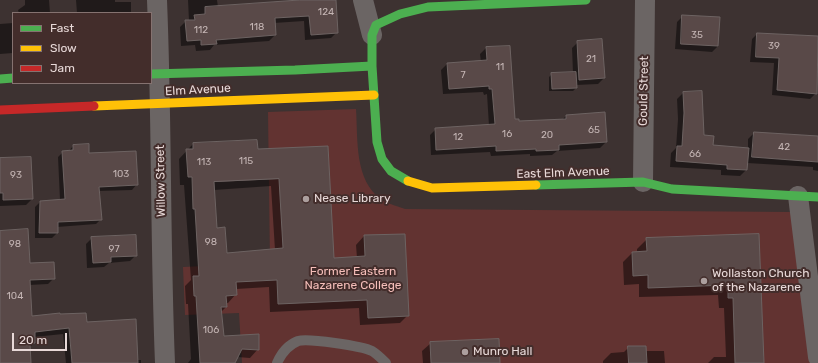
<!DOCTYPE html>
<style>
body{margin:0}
#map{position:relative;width:818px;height:363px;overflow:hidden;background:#3d3231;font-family:Rubik,sans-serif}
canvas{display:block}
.legend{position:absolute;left:12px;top:12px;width:140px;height:72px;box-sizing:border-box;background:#432d2b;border:1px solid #857270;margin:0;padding:5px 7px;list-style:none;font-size:12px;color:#e8d9d8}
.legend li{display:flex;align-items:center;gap:8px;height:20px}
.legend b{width:20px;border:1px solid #857270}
.scale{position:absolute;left:12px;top:333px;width:55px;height:18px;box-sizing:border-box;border:2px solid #e8d9d8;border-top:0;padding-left:5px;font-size:12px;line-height:14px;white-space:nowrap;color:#e8d9d8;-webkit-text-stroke:3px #432d2b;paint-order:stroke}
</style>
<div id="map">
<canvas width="818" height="363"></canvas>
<ul class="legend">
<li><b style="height:5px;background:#4caf50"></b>Fast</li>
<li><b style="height:5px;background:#ffc107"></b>Slow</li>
<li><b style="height:5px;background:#c62828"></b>Jam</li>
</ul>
<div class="scale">20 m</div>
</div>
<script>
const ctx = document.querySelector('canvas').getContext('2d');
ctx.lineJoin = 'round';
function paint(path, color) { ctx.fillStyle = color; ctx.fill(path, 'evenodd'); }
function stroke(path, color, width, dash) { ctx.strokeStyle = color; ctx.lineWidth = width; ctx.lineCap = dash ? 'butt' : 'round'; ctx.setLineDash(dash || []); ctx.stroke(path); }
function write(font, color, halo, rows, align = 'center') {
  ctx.font = font + ' Rubik,sans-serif'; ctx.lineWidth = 4; ctx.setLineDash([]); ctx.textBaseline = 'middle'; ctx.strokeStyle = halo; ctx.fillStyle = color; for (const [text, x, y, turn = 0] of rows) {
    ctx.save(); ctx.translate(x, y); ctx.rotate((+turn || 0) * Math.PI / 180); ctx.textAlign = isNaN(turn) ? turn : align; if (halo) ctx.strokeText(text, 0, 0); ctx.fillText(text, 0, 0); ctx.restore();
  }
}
paint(new Path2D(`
 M356 109C358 139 354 181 382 200 388 204 398 206 405 209L791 212 818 363H242L239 313 185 315 183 267 270 263 268 112Z`), '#623331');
paint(new Path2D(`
 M25 0H49L50 13H19L18 10 25 5Z
 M76 0H115V2H131V13H77Z
 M188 0H217L218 7 310 0H335L337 32 331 38 305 40 304 21 274 23 275 35 269 41 214 45 210 50 196 51 195 45 181 46 180 27 186 21H189Z
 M683 16 718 46 712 52 675 49 677 22Z
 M13 23V53L0 54V24Z
 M757 34 817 37 818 36V70H817L816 93 810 99 772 95 774 63 750 62 752 39Z
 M578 42 604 78 598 84 576 85V88L573 91H549V77L552 74 573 73 572 48Z
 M486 48 514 120 518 122 562 120 566 116 606 142 600 148 557 151 552 155 530 156V154L491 156 490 152 431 155 430 135 436 129 489 126 487 94 484 95 483 92 443 94 441 70 447 64 481 62 480 54Z
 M683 93 703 136 712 146 748 148V139L754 133 818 138V171L813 170V167L747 163 746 170 740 176 721 175V170L670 167 671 153 676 148 678 119 677 99Z
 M193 144 257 150 328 147 333 259 357 258 356 245 364 236 408 315 400 323 360 325 359 308 270 312 269 287 236 289V294L228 303H226V307L221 312 223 337 258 349 250 358 237 357 233 363H188L191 359 188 304H186L185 286 191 280 184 185H180L179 159ZM271 186 275 250 226 254 216 229 214 190Z
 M73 146 137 184 132 190 99 191 101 219 96 224 57 227V233L52 238H35V207L40 202 60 200 58 157 63 152H68Z
 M0 159 32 199 26 205 0 206Z
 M0 232 30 264 54 278 48 284 29 285 31 317 86 323 137 360H141V363H66L63 334 34 337V343L29 348 30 363H0Z
 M758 235 762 356H764V363H708L714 357H726L724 308H719L718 295 639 297V284L624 285 623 262 632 253H637V249L647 239Z
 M92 238 136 255 130 261 109 263 104 267 87 268 86 244Z
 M431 343 499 363H423L422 351Z
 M629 347 645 351H664L665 363H603V361L611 353 624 352Z`), '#0007');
const building = new Path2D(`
 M300 0H336L338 33 311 35 309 16 275 18 276 35 216 40 217 44 201 45V40L187 41 185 20H195L194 15 205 14V7Z
 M682 15 720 17 718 46 681 44Z
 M757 33 818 36 817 94 777 90 779 58 756 57Z
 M602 39 605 78 579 80 577 41Z
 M510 46 515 119H519V121L566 119V115L605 112 607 142 559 145V150L536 151V149L496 151V146L436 150 435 128 495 124 492 89H489V86L449 89 447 63 487 60 486 47Z
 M576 72 577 88 552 89 551 73Z
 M702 91 704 135 714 136 713 145 749 148 747 170 727 169V165L676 161 677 146H682L684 113 683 92Z
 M754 132 818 136V162L752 157Z
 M257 140 258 149 328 146 334 258 365 256 364 235 405 234 409 316 368 318 367 300 278 304 277 280 236 282 237 295 226 296 227 307H221L224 336 259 334V350L242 349 235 363H200L196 296H194L193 276H199L195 209H193L192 177H188L186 149H193V143ZM279 179 283 248 227 253 225 227 217 228 214 182Z
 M89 144V153L136 151 138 185 99 187 102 220 58 222V233H39L40 201 65 199 62 151 73 150V145Z
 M31 157 33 199 3 200V193H0V158Z
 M28 229 30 263 54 262 55 279 30 280 32 316 60 313V314L86 313 87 322 136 319 138 363H72L69 328 35 332V343L30 344 31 363H0V231Z
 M759 234 764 363H735L733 298H728V285L648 288V275L633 276 632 252 647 251 646 238Z
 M136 235 137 256 111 257V262L93 263 91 237Z
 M499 339 500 363H431L430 342Z
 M628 346H646L647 363H629Z`);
paint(building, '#594948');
stroke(building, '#6d6362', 1);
stroke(new Path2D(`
 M277 363C281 354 288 345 298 341 308 338 362 346 372 351 377 354 382 359 386 363`), '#6b6564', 10);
stroke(new Path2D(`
 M157 0C162 121 160 242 165 363
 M363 0 372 35
 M643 182 645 0
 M798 196 818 357`), '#6b6564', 20);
stroke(new Path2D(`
 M151 74 295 70 372 66
 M0 79 13 78
 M408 181 391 171 382 159 377 142 372 66V35L376 25 400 14 428 7 586 0
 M536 185 643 182 672 189 818 197`), '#4caf50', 9);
stroke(new Path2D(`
 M94 106 374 95
 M408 181 432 188 536 185`), '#ffc107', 9);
stroke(new Path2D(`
 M0 110 94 106`), '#c62828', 9);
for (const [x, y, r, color] of [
 [306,199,4,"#ac9f9e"],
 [704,281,4,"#ac9f9e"],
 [465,352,4,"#ac9f9e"]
]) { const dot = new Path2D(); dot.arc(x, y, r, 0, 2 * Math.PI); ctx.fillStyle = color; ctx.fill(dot); stroke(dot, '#432d2b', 1.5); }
write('10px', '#c4b5b4', null, [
 ["124",326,12],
 ["118",257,27],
 ["112",201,30],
 ["35",697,35],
 ["39",774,46],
 ["21",591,59],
 ["11",500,67],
 ["7",463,75],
 ["65",594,130],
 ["16",507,134],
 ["20",547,135],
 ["12",458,137],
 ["42",784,147],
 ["66",695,154],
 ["115",246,161],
 ["113",204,162],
 ["103",121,174],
 ["93",16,175],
 ["98",211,242],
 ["98",15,244],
 ["97",114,249],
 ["104",15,296],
 ["106",211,330]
]);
write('12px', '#e8d9d8', '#432d2b', [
 ["Elm Avenue",198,90,-3],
 ["Gould Street",644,91,-89],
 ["East Elm Avenue",563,173,-2],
 ["Willow Street",161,181,-91]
]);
write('12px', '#e8d9d8', '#432d2b', [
 ["Nease Library",314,199],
 ["Wollaston Church",712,274],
 ["of the Nazarene",712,288],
 ["Munro Hall",473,352]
], 'left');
write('12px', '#f5beb9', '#432d2b', [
 ["Former Eastern",353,272],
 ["Nazarene College",353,286]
]);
</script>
